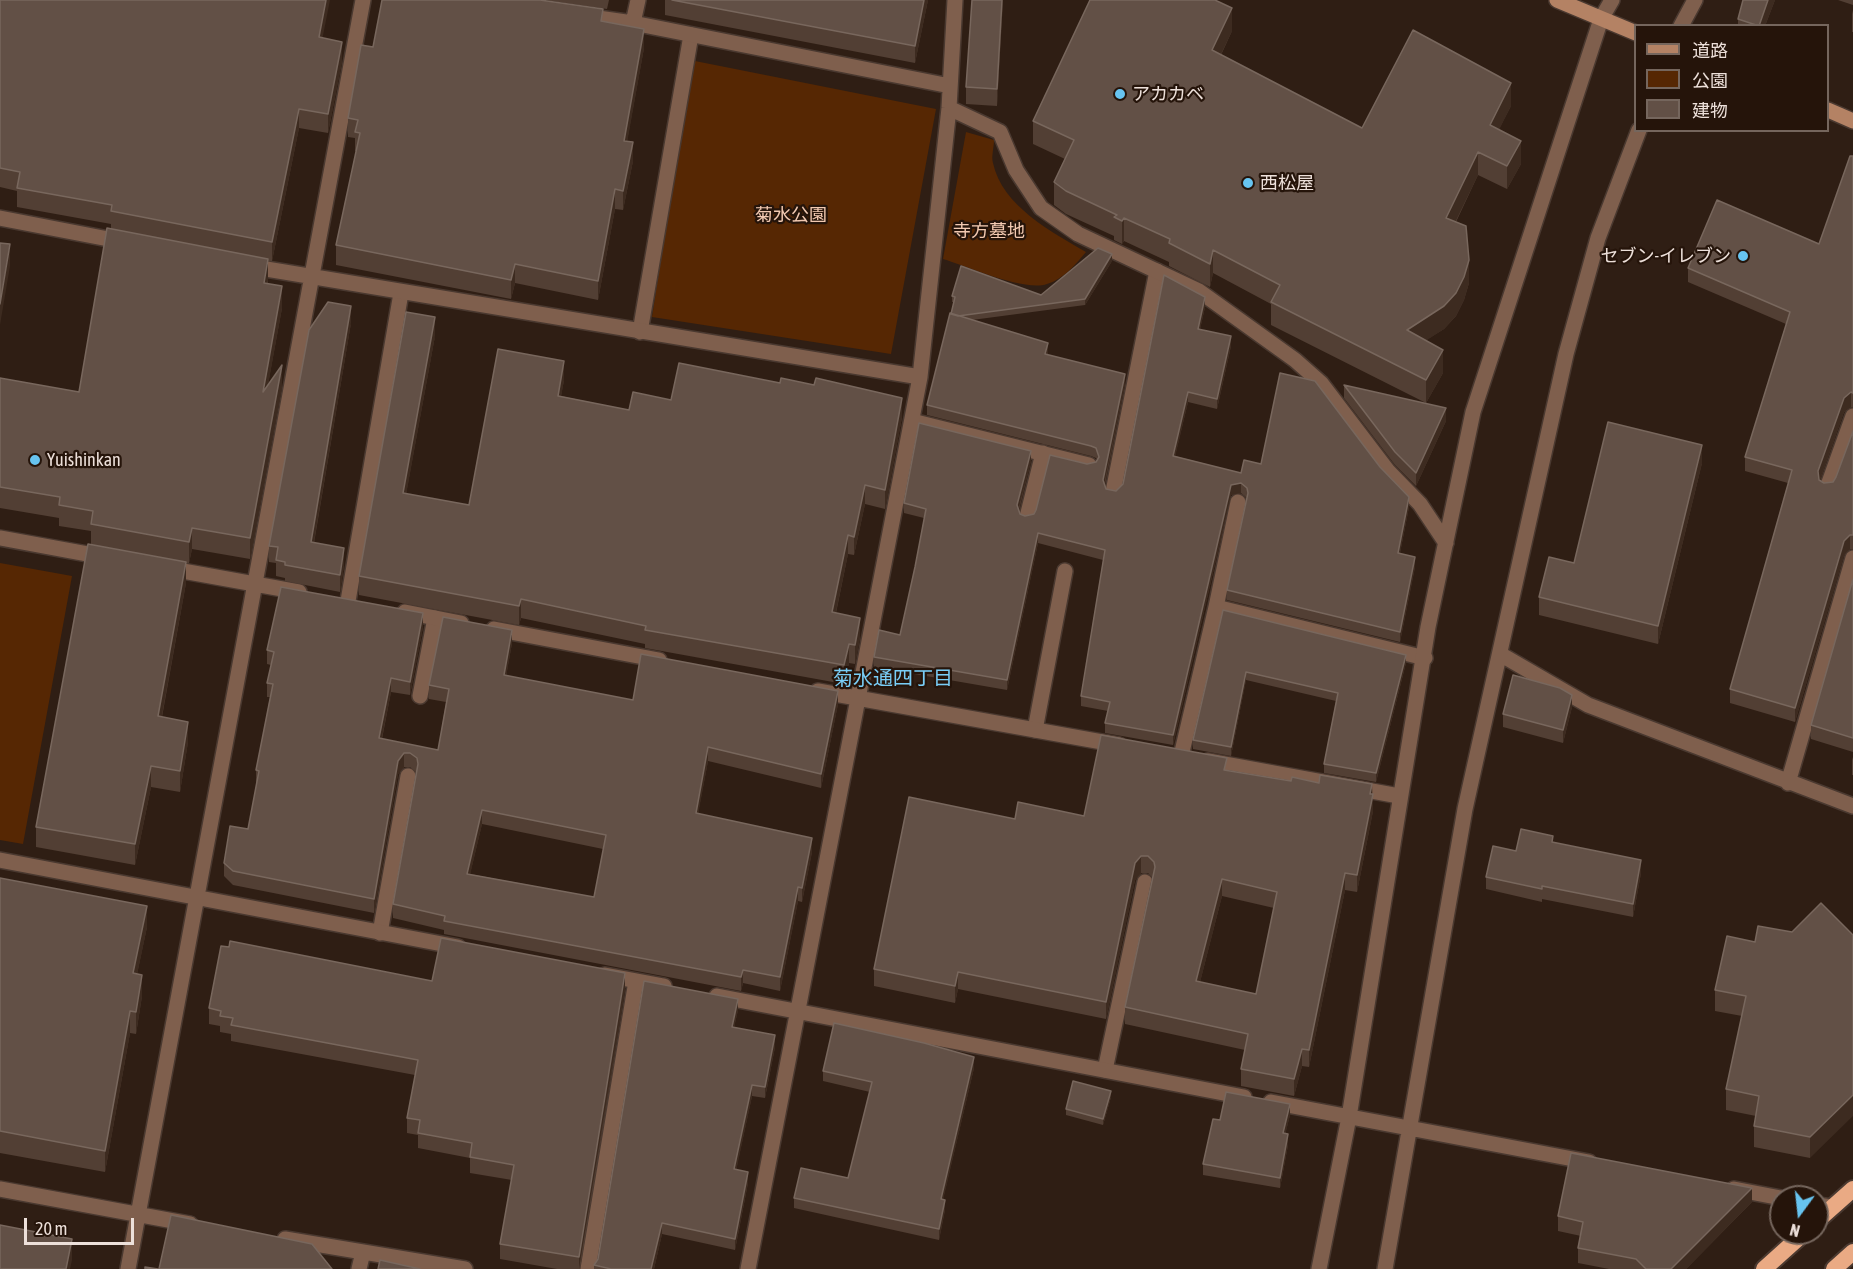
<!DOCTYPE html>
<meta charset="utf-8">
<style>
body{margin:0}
#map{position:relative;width:1853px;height:1269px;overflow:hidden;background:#2f1e14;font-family:"Asap Condensed","Noto Sans JP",sans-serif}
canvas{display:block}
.legend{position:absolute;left:1634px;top:24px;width:195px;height:108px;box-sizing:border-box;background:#25140a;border:2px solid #75665d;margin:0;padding:8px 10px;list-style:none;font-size:18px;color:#ede0da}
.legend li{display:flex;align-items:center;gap:12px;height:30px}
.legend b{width:30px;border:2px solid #75665d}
.north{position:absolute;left:1769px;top:1185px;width:60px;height:60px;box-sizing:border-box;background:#25140a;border:2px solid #75665d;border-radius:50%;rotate:195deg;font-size:16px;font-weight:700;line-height:24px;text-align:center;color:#ede0da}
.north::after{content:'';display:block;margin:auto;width:21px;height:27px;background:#67c4f0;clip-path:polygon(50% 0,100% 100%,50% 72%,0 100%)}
.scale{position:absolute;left:24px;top:1218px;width:110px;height:27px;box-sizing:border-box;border:3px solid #ede0da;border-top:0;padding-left:8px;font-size:18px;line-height:21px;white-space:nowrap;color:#ede0da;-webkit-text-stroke:4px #25140a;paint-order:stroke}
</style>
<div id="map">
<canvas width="1853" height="1269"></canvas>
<ul class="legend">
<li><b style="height:8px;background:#b48264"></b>道路</li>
<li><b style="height:16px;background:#562703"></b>公園</li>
<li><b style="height:16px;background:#625046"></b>建物</li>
</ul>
<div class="north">N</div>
<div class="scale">20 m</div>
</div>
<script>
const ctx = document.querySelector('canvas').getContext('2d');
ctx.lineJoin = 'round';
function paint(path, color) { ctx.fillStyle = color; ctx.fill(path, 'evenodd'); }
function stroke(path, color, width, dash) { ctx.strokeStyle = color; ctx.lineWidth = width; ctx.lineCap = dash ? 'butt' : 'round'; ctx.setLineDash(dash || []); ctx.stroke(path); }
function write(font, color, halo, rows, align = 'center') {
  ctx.font = font + ' "Asap Condensed","Noto Sans JP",sans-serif'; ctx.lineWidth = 4.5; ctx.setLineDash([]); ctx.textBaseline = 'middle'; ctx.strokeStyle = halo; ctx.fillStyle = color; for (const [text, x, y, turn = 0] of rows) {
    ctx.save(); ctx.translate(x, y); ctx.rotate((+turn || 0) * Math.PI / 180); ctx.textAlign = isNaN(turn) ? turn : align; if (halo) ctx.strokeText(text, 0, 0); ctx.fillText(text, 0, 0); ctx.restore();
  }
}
paint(new Path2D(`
 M695 61 936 109 891 354 652 317 668 213Z
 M966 132 994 140C994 147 991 157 993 163 1002 206 1052 232 1086 252 1076 264 1064 279 1047 284 1024 292 967 266 943 259Z
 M0 563 72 576 23 844 0 840Z`), '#562703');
const service = new Path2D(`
 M640 332 691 35
 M912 421 1089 465
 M1827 488 1853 416
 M1113 492 1157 271
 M1027 517 1043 453
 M348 601 401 293
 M1216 607 1238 502
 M420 696 435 618
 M1035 730 1065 571
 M1181 756 1216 607 1425 658
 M380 933 408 776
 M1105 1070 1145 882`);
const minor = new Path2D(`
 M584 16 633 23 950 86
 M633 23 638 0
 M1681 26 1695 0
 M949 108 1000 132 1016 170 1041 208 1078 234 1199 291 1295 360 1321 383 1388 471 1420 504 1446 543
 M0 218 124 242
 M248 266 920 377
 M0 538 104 557
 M166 568 299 592
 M405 612 461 623
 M494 629 659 660
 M1500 654 1588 705 1853 806
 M818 691 1119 745
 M1208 761 1399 796
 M1788 783 1853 558
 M0 860 458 947
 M605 975 664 986
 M717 996 1244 1097
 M1271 1102 1589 1162
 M0 1189 190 1224
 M1734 1189 1781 1198
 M1817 1205 1832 1207
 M285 1239 465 1269
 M128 1269 363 0
 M359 1269 363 1252
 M588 1269 636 981
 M748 1269 920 377 949 108 955 0
 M1319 1269 1349 1117 1428 627 1473 412 1601 19 1612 0
 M1385 1269 1465 809 1566 354 1598 238 1639 130`);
const secondary = new Path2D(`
 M1557 0 1636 33
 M1828 110 1853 121`);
const trunk = new Path2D(`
 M1817 1221 1853 1189
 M1764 1269 1804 1233
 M1834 1269 1853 1252`);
stroke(service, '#4a3930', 18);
stroke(minor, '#4a3930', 18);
stroke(secondary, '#4a3930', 18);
stroke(trunk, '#4a3930', 20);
stroke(service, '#7f5f4d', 15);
stroke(minor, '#7f5f4d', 15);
stroke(secondary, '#b48264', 15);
stroke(trunk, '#eaaa84', 16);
paint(new Path2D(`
 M0 0 322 38 342 61 328 133 299 128 272 261H268V284L282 308 268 384 282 386 250 559 192 549 189 563H186V583L162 717 188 742 180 792 151 787 135 865 36 847V827L91 544V531L59 526V518L0 508V378L79 392 111 229V224L17 207V191L0 187Z
 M544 0H609L607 9Z
 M665 0H928L915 63 665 15Z
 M972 0H1003L997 106 966 104V87Z
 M1743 0H1775L1765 26H1738V19Z
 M1838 0H1853V5Z
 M1853 10V32H1852V14Z
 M603 22 644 48 627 141 633 161 623 210 615 209 598 300 515 283 511 299 336 265V245L356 151H355V138L348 137V118L373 47Z
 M1232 31 1221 55 1362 128 1511 106 1499 129 1521 164 1507 189 1478 175 1456 222 1469 283 1464 300 1456 316 1444 329 1426 340 1443 373 1426 403 1271 325V304L1213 273 1210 287 1169 266V262L1124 241 1122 244 1114 240V236L1066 214 1054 205V182L1065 159 1033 144V121Z
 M1853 156V407H1851L1844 412 1820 480 1824 483 1833 482 1836 477 1853 431V549H1850L1844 555 1795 722 1730 703V689L1788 483 1745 471V457L1786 324 1688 282V268L1819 244Z
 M1112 261 1085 305 972 320 1048 353V355L1125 384 1105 484 1106 489 1116 491 1123 484 1205 307 1200 329 1231 346 1217 409 1188 402 1175 456 1241 473 1409 507 1400 553 1415 567 1400 642 1227 600V590L1247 498 1241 493 1231 495 1173 745 1105 733V723L1108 711 1081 706V696L1103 560 1038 543 1007 690 874 667V657L900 635 915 567 924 518 904 513V503L1031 461 1019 510 1020 514 1025 516 1034 514 1087 464 1096 462 1097 460 1096 458 1091 456 927 415V405L954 302H952V296L1041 295Z
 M351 323 314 543 344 565 340 592 285 581V578L276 576V563L269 562V546Z
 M435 336 406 494 469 505 564 380 561 396 629 410 671 400 902 417 885 509 865 504 854 555 848 554 836 613 860 637 855 664 849 663 844 684 645 648V644L521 618 519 625 359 595V576Z
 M1344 385 1446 421 1416 486 1395 465 1344 398Z
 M1702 463 1658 644 1539 615V597L1574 563Z
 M1853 579V752L1811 739V725Z
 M1223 610 1406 663 1376 782 1324 773V764L1336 701 1246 680 1231 756 1193 749V740Z
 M423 627 410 695 391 692 382 739 438 750 446 702 429 699V685L512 643 506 676 633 700 838 704 821 788 708 761 698 813 812 852 802 902 798 901 780 991 743 983 741 991 444 934V930L393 918V904L416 772 410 767H404L398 774 374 913 233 885 224 876V863L248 829 257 784H256V770L270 697H267V683L271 665 267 664V650ZM482 824 603 849 594 897 470 874Z
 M1572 707 1563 743 1503 727V714Z
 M1853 757V775H1852V760Z
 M1227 770 1372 794 1373 811 1357 892 1345 890 1309 1067 1302 1066 1294 1096 1241 1086V1069L1245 1050 1125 1024V1007L1152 877 1148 873H1141L1135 880 1106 1019 958 989 955 1003 874 986V969L1015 819 1084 816ZM1222 896 1274 908 1256 994 1200 982Z
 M1553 843 1641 873 1633 917 1542 899V902L1486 889V877Z
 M0 878 147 927 137 974 142 996 136 1034 130 1033 105 1172 0 1153Z
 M1821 903 1810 1158 1754 1147V1126L1756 1116 1726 1110V1089L1742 1016 1715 1011V990L1755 942 1792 932Z
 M432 981 625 989 580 1269H557L500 1259V1244L512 1180 470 1173V1158L418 1148V1135L407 1133V1118L415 1075 231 1041V1034L220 1032V1026L209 1024V1008Z
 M738 1010 734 1027 775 1047 765 1098 752 1096 736 1170 748 1183 735 1250 662 1234 654 1269H594V1265Z
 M974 1068 943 1199 945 1210 939 1240 794 1208V1198L848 1178 870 1092 823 1081V1071Z
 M1111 1097 1103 1125 1066 1115V1109Z
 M1290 1115 1285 1134 1288 1145 1280 1188 1203 1175V1164L1220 1120Z
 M1752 1202 1686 1269H1609L1578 1263V1248L1581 1236 1558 1231V1216Z`), '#523f34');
paint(new Path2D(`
 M326 0H330L319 56V37Z
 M924 0H928L915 63V46Z
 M1002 0H1003L997 106V89Z
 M1768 0H1775L1765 26H1759Z
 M1232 8V31L1212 73V50Z
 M644 29V48L624 160V141Z
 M342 42V61L328 133V114Z
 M1511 83V106L1490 148V125Z
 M299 109V128L272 261V242Z
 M1521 141V164L1507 189V166Z
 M633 142V161L623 210V191Z
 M1478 152V175L1446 241V218Z
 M615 189V209L598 300V281Z
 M1124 218V241L1122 244V221Z
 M10 244V266L0 325V304Z
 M1213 250V273L1210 287V264Z
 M1112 254V261L1085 305V299Z
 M268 259V280L264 304V283Z
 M1469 260V283L1464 300 1456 316 1444 329 1407 353V330Z
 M515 264V283L511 299V280Z
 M282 286V308L263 413V392Z
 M1205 297V307L1198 339V329Z
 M351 306V323L311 559V542Z
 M435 317V336L403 512V493Z
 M1231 336V346L1217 409V399Z
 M1048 343V353L1045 364V354Z
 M1443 350V373L1426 403V380Z
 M564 361V380L558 414V396Z
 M282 365V386L250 559V538Z
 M1125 374V384L1103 490V480Z
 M1188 392V402L1173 466V456Z
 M1851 392V407L1844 412 1818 485V471L1844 398Z
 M902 398V417L885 509V490Z
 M1446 408V421L1416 486V473Z
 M1702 445V463L1658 644V626Z
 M1031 451V461L1017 515V505Z
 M1241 483V493L1231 495 1173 745V735L1231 485Z
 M865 485V504L854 555V537Z
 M1409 497V507L1398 563V553Z
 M192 528V549L189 563V542Z
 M1038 533V543L1007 690V680Z
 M848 535V554L832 631V612Z
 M1850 535V549L1844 555 1795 722V708L1844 541Z
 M344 548V565L340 592V575Z
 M1415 557V567L1400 642V632Z
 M186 562V583L158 737V716Z
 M521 599V618L519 625V606Z
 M423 613V627L410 695V682Z
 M860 618V637L855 664V645Z
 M512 630V643L504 689V675Z
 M849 644V663L844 684V665Z
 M1406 655V663L1376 782V773Z
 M1246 672V680L1231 756V747Z
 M391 678V692L379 752V738Z
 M838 691V704L821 788V774Z
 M1572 695V707L1563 743V730Z
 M188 722V742L180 792V771Z
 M708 747V761L696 826V813Z
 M404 753V767L398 774 374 913V899L398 761Z
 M151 766V787L135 865V844Z
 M1372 784 1373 811 1357 892V875Z
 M482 810V824L467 888V874Z
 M812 838V852L802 902V888Z
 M1141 856V873L1135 880 1106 1019V1002L1135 863Z
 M1641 860V873L1633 917V904Z
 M1345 873V890L1309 1067V1050Z
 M1222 879V896L1196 998V981Z
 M798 887V901L780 991V977Z
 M147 906V927L133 994V973Z
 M743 970V983L741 991V977Z
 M958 972V989L955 1003V986Z
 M625 973V989L579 1269V1257Z
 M142 975V996L136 1034V1012Z
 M738 999V1010L732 1038V1027Z
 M130 1011V1033L105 1172V1151Z
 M775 1035V1047L765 1098V1087Z
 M1302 1049V1066L1294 1096V1079Z
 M974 1057V1068L941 1209V1199Z
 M752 1085V1096L734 1181V1169Z
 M1111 1091V1097L1103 1125V1119Z
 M1853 1095V1116L1810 1158V1137Z
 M1290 1104V1115L1283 1144V1133Z
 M1288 1134V1145L1280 1188V1178Z
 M748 1172V1183L735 1250V1239Z
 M1752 1188V1202L1686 1269H1671Z
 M945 1200V1210L939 1240V1229Z
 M662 1223V1234L654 1269H651Z
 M72 1239V1260L70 1269H66Z`), '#3d2b20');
const building = new Path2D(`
 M0 0H326L319 37 342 42 328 114 299 109 272 242 111 211 112 205 17 188 20 172 0 168Z
 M382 0H540L603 9 601 21 644 29 624 141 633 142 623 191 615 189 598 281 515 264 511 280 336 245 360 133 355 132 358 120 348 118 361 45 373 47Z
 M672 0H924L915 46Z
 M972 0H1002L997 89 966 87Z
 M1090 0H1215L1232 8 1212 50 1362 128 1413 30 1511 83 1490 125 1521 141 1507 166 1478 152 1446 218 1466 226 1469 260 1464 277 1456 293 1444 306 1407 330 1443 350 1426 380 1271 302 1280 285 1213 250 1210 264 1169 243 1170 239 1124 218 1122 221 1114 217 1117 215 1066 191 1054 182 1074 140 1033 121Z
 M1743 0H1768L1759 26 1738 19Z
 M1850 156H1853V393L1851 392 1844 398 1818 471 1819 480 1824 483 1833 482 1836 477 1853 431V535H1850L1844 541 1795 708 1730 689 1792 470 1745 457 1790 312 1688 268 1717 200 1819 244Z
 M107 228 268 259 264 283 282 286 263 392 282 365 250 538 192 528 189 542 91 524 93 511 59 505 60 497 0 487V378L79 392Z
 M0 243 10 244 0 304Z
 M1098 248 1112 254 1085 299 958 316 951 314 955 297 952 296 961 266 1041 295Z
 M1164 275 1205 297 1198 329 1231 336 1217 399 1188 392 1173 456 1241 473 1244 460 1261 464 1280 373 1315 381 1380 467 1409 497 1398 553 1415 557 1400 632 1227 590 1248 493 1247 488 1241 483 1231 485 1173 735 1105 723 1110 702 1081 696 1105 550 1038 533 1007 680 874 657 879 630 900 635 915 567 926 509 904 503 919 423 1031 451 1017 505 1020 514 1025 516 1034 514 1036 510 1050 455 1087 464 1096 462 1099 457 1096 448 1091 446 927 405 950 313 1048 343 1045 354 1125 374 1103 480 1106 489 1116 491 1123 484Z
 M328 302 351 306 311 542 344 548 340 575 285 565V562L276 560 278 547 269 546 309 330Z
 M406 312 435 317 403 493 469 505 498 349 564 361 558 396 629 410 633 392 671 400 679 363 780 383 781 378 814 385 816 378 902 398 885 490 865 485 854 537 848 535 832 612 860 618 855 645 849 644 844 665 645 630 646 626 521 599 519 606 359 576Z
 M1344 385 1446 408 1416 473 1395 452Z
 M1608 422 1702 445 1658 626 1539 597 1549 557 1574 563Z
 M88 544 186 562 158 716 188 722 180 771 151 766 135 844 36 827Z
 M1853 579V738L1811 725Z
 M281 587 423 613 410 682 391 678 379 738 438 750 449 689 429 685 443 617 512 630 504 675 633 700 641 654 838 691 821 774 708 747 696 813 812 838 802 888 798 887 780 977 743 970 741 977 444 921 445 916 393 904 418 764 417 758 410 753H404L398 761 374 899 233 871 224 863 230 826 248 829 259 771 256 770 273 684 267 683 274 652 267 650ZM482 810 606 835 594 897 467 874Z
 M1223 610 1406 655 1376 773 1324 764 1338 693 1246 672 1231 747 1193 740Z
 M1513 675 1560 688 1572 695 1563 730 1503 714Z
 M1101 735 1227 758 1224 770 1291 781 1292 777 1319 783 1320 775 1372 784 1370 794H1373L1357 875 1345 873 1309 1050 1302 1049 1294 1079 1241 1069 1248 1034 1125 1007 1155 867 1154 862 1148 856H1141L1135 863 1106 1002 958 972 955 986 874 969 909 797 1015 819 1018 802 1084 816ZM1222 879 1277 892 1256 994 1196 981Z
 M1521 829 1553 836 1552 842 1641 860 1633 904 1542 886V889L1486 877 1493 846 1516 851Z
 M0 878 147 906 133 973 142 975 136 1012 130 1011 105 1151 0 1131Z
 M1821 903 1853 935V1095L1810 1137 1754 1126 1759 1096 1726 1089 1746 996 1715 990 1727 936 1755 942 1758 926 1792 932Z
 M441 938 625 973 579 1257 500 1244 514 1165 470 1157 472 1143 418 1133 420 1120 407 1118 418 1060 231 1025 233 1018 220 1016 221 1011 209 1008 221 946 229 947 230 941 432 981Z
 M644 981 738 999 732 1027 775 1035 765 1087 752 1085 734 1169 748 1172 735 1239 662 1223 651 1269H611L594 1265 598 1259Z
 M834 1023 924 1043 974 1057 941 1199 945 1200 939 1229 794 1198 801 1168 848 1178 872 1082 823 1071Z
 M1073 1081 1111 1091 1103 1119 1066 1109Z
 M1226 1092 1290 1104 1283 1133 1288 1134 1280 1178 1203 1164 1213 1119 1220 1120Z
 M1571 1153 1752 1188 1671 1269H1646L1636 1259 1578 1248 1583 1222 1558 1216Z
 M171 1215 312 1244 332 1269H159Z
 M0 1225 72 1239 66 1269H0Z
 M380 1260 420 1269H378Z
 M145 1267 158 1269H145Z`);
paint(building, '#625046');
stroke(building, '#78675d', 1.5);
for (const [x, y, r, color] of [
 [1120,94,6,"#67c4f0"],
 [1248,183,6,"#67c4f0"],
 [1743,256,6,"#67c4f0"],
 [35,460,6,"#67c4f0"]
]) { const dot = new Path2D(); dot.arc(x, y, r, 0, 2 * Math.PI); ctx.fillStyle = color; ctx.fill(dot); stroke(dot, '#25140a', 2); }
write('18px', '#ede0da', '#25140a', [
 ["アカカベ",1132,94],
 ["西松屋",1260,183],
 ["セブン-イレブン",1731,256,"right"],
 ["Yuishinkan",47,460]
], 'left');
write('18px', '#f2c9b1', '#25140a', [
 ["菊水公園",791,215],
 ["寺方墓地",989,231]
]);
write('20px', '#79cdf6', '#25140a', [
 ["菊水通四丁目",893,679]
]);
</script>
